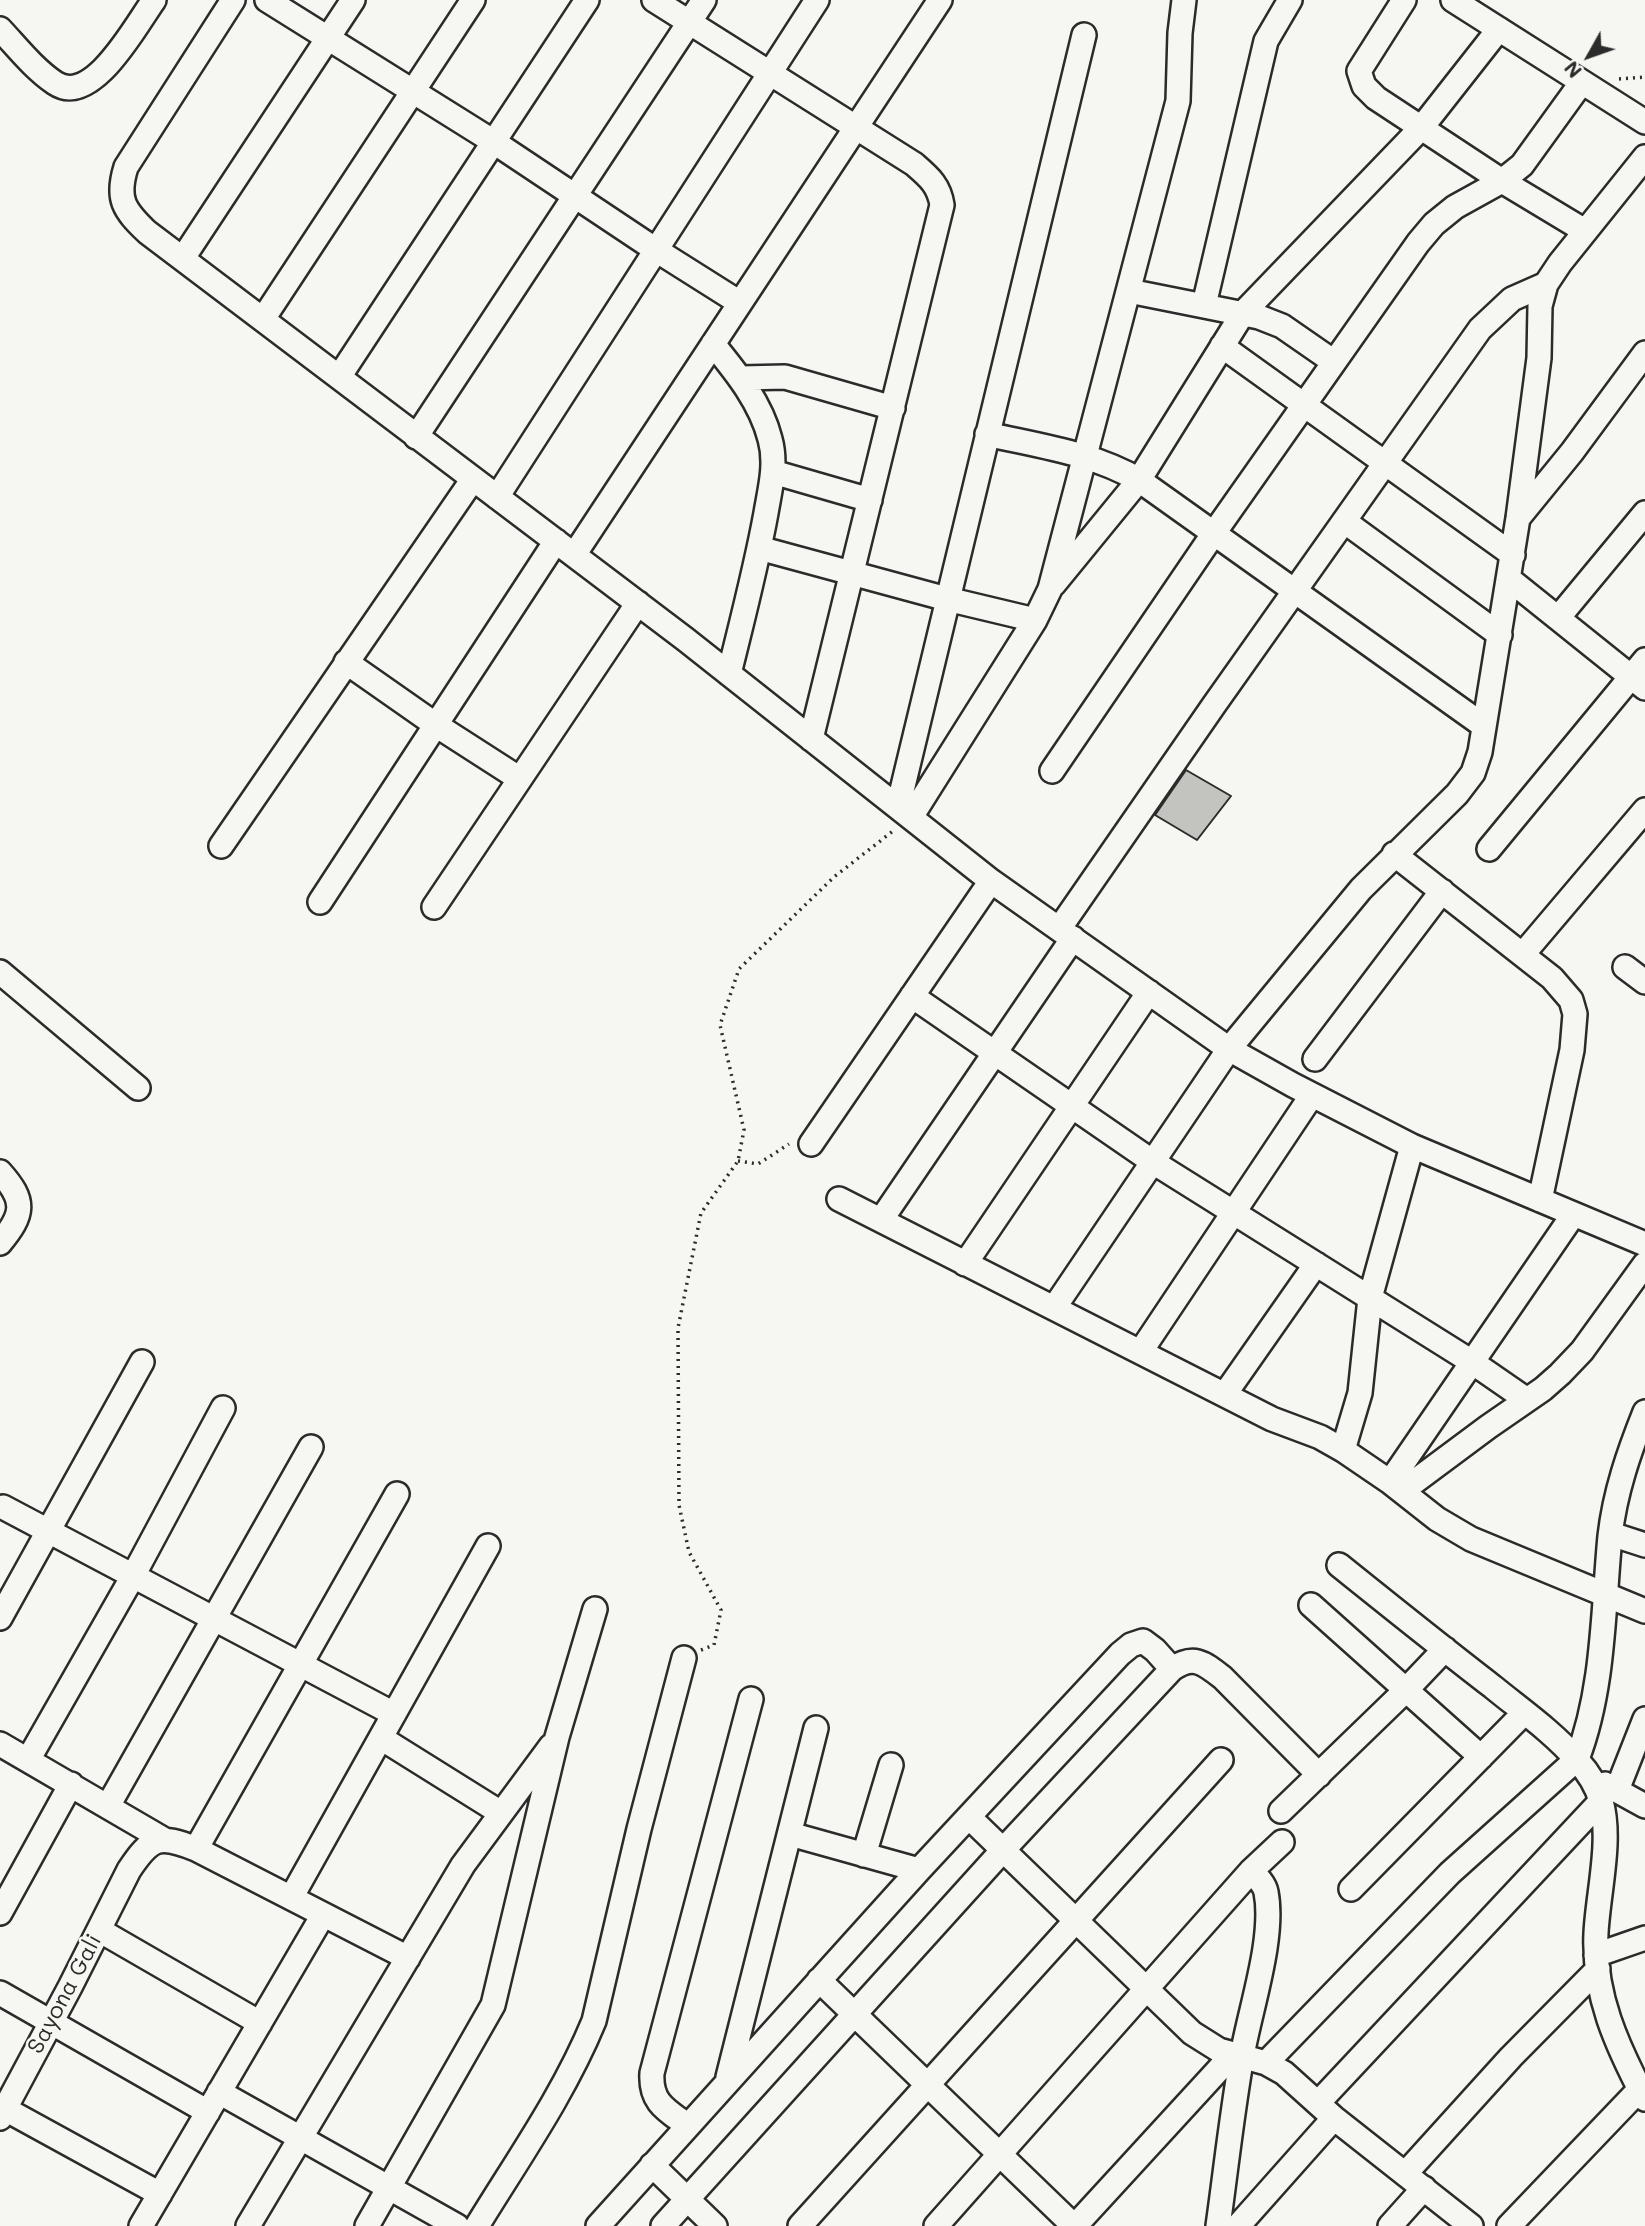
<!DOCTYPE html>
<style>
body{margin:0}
#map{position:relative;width:1645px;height:2226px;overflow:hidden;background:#f6f6f2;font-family:Mali,sans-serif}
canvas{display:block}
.north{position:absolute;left:1554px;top:21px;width:70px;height:70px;-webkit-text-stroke:5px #f6f6f2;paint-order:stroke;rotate:230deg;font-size:19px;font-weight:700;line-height:28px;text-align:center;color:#2b2b2b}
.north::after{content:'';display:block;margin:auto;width:24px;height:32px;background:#2b2b2b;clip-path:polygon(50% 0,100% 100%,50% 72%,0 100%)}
</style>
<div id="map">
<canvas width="1645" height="2226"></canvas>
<div class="north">N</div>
</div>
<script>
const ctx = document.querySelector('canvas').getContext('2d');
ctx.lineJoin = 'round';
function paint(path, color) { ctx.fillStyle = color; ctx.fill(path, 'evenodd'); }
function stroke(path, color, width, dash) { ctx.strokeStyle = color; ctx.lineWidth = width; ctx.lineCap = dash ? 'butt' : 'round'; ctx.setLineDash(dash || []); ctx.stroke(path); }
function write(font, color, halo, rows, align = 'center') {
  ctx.font = font + ' Mali,sans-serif'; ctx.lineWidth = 5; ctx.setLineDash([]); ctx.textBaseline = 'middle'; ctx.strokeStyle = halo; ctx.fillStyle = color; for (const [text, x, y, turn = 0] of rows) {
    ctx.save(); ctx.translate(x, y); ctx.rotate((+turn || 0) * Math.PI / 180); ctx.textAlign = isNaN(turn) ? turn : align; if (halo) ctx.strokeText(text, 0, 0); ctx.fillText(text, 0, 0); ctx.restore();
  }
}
const building = new Path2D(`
 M1186 770 1231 796 1197 840 1155 815Z`);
paint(building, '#c3c3c0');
stroke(building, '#2b2b2b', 2);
const minor = new Path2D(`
 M233 0 126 167C116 199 124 210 147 232L685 639 991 881 1229 1049 1293 1085 1412 1146 1645 1244
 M267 0 494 142 656 250 740 303
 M654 0 914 164C929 177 939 185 942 205L811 739
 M1404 0 1359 71 1364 86 1376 98 1502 181 1585 231
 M1453 0 1645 122
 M0 29C17 47 34 69 55 83 92 108 136 25 154 0
 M183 258 353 0
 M1129 291 1259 317 1282 326 1334 362
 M1204 305 1266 41 1290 0
 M263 319 473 0
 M713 344C736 372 761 403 770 439 777 464 770 489 766 513 756 568 742 621 729 674
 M1222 346 1513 555
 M339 377 587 0
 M741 378 785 377 893 408
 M987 434C1039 446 1093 453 1139 480L1484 726
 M416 437 704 0
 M773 472 870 500
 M497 497 817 0
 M1519 517 1572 452 1645 353
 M1344 521 1500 635
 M759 548 947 599 1035 620
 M574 555 940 0
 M1509 579 1645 688
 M1054 584 1139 480 1243 313 1422 127 1499 29
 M1558 618 1645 513
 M346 662 436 725 520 779
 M1052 771 1214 533 1418 243 1434 224 1455 207 1502 181 1522 165 1582 82
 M898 807 1084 35
 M911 817 1035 620 1050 589 1178 101 1180 33 1184 0
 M221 846 473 479
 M1489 849 1645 660
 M1394 854 1552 978 1571 1000 1575 1014 1572 1050 1540 1200
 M320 902 556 541
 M434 907 638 603
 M1059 929 1214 705 1480 329 1512 299 1546 284
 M1523 954 1645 810
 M1625 967 1645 982
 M0 972 138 1088
 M912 996 1153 1162 1472 1362 1527 1400
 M1315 1059 1442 891
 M811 1144 991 881
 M0 1172C26 1201 24 1214 0 1243
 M839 1199 1272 1419 1320 1437 1343 1450 1390 1482 1437 1519 1471 1539 1645 1611
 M881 1220 1073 938
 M965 1264 1149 992
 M1054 1308 1229 1049 1361 889 1457 794 1473 773 1480 752 1518 518 1539 358 1540 306 1546 284 1560 263 1645 157
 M1141 1351 1312 1095
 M1225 1394 1316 1264
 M1343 1450 1360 1393 1370 1298 1412 1146
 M1390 1482 1573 1215
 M1402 1491 1488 1427 1543 1389 1560 1374 1582 1351 1645 1264
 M3 1507 394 1714
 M1611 1534 1645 1545
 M1339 1565C1390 1606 1441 1647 1493 1687 1521 1710 1553 1732 1577 1760 1587 1771 1597 1786 1601 1801 1612 1840 1598 1893 1596 1933 1593 1994 1617 2046 1645 2099
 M1311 1605 1481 1757
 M0 1618 142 1362
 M381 1738 501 1813
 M0 1744 163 1839
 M28 1760 133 1576 223 1408
 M1605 1784 1645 1806
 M1617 1790 1645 1719
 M108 1806 311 1447
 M1281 1811 1406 1690 1445 1649
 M969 1817 1192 2033 1219 2050 1266 2063 1284 2073 1334 2118 1471 2226
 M790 1834 919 1870
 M196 1849 397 1494
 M864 1855 891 1765
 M1351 1889 1524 1713
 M291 1898 488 1546
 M0 1913 71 1784
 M99 1930 260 2023
 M1596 1955 1645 1938
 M819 1980 1074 2226
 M0 1993 208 2112
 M1266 2063 1450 1873 1577 1759C1604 1689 1603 1610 1610 1536 1615 1492 1629 1452 1645 1412
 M728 2077 816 1728
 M219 2092 457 2226
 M1318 2103 1601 1801
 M5 2109 160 2194
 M0 2118 70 1987 129 1870C151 1837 159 1834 196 1849L408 1958
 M687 2125C666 2110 650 2102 652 2073L751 1699
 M652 2165 715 2226
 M1405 2174 1511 2057 1598 1969
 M141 2226 323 1915
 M248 2226 463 1865 551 1746
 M367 2226 493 2005 557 1737 595 1609
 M477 2226C518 2159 564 2094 594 2021L639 1829 684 1658
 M598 2226 919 1870 1120 1654 1131 1645 1143 1641 1155 1650 1172 1669
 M663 2226 1003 1850 1172 1669C1194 1654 1204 1663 1223 1678L1319 1775
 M800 2226 1221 1760
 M936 2226 1251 1871 1282 1842
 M1075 2226 1232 2055
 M1218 2226C1226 2169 1232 2112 1242 2056 1250 2009 1275 1938 1266 1892 1264 1883 1257 1877 1251 1871
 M1238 2226 1334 2118
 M1390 2226 1424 2188
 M1509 2226 1640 2089`);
stroke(minor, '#2b2b2b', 28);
stroke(new Path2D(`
 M1619 79 1645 77
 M738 1161 758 1164 789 1144
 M701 1650 714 1645 721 1610 689 1552 679 1505 678 1328 701 1213 738 1161 744 1130 720 1025 739 969 834 877 893 831`), '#2b2b2b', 3.5, [2, 5]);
stroke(minor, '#f6f6f2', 23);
write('23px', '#2b2b2b', '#f6f6f2', [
 ["Sayona Gali",65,1994,-62]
]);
</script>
